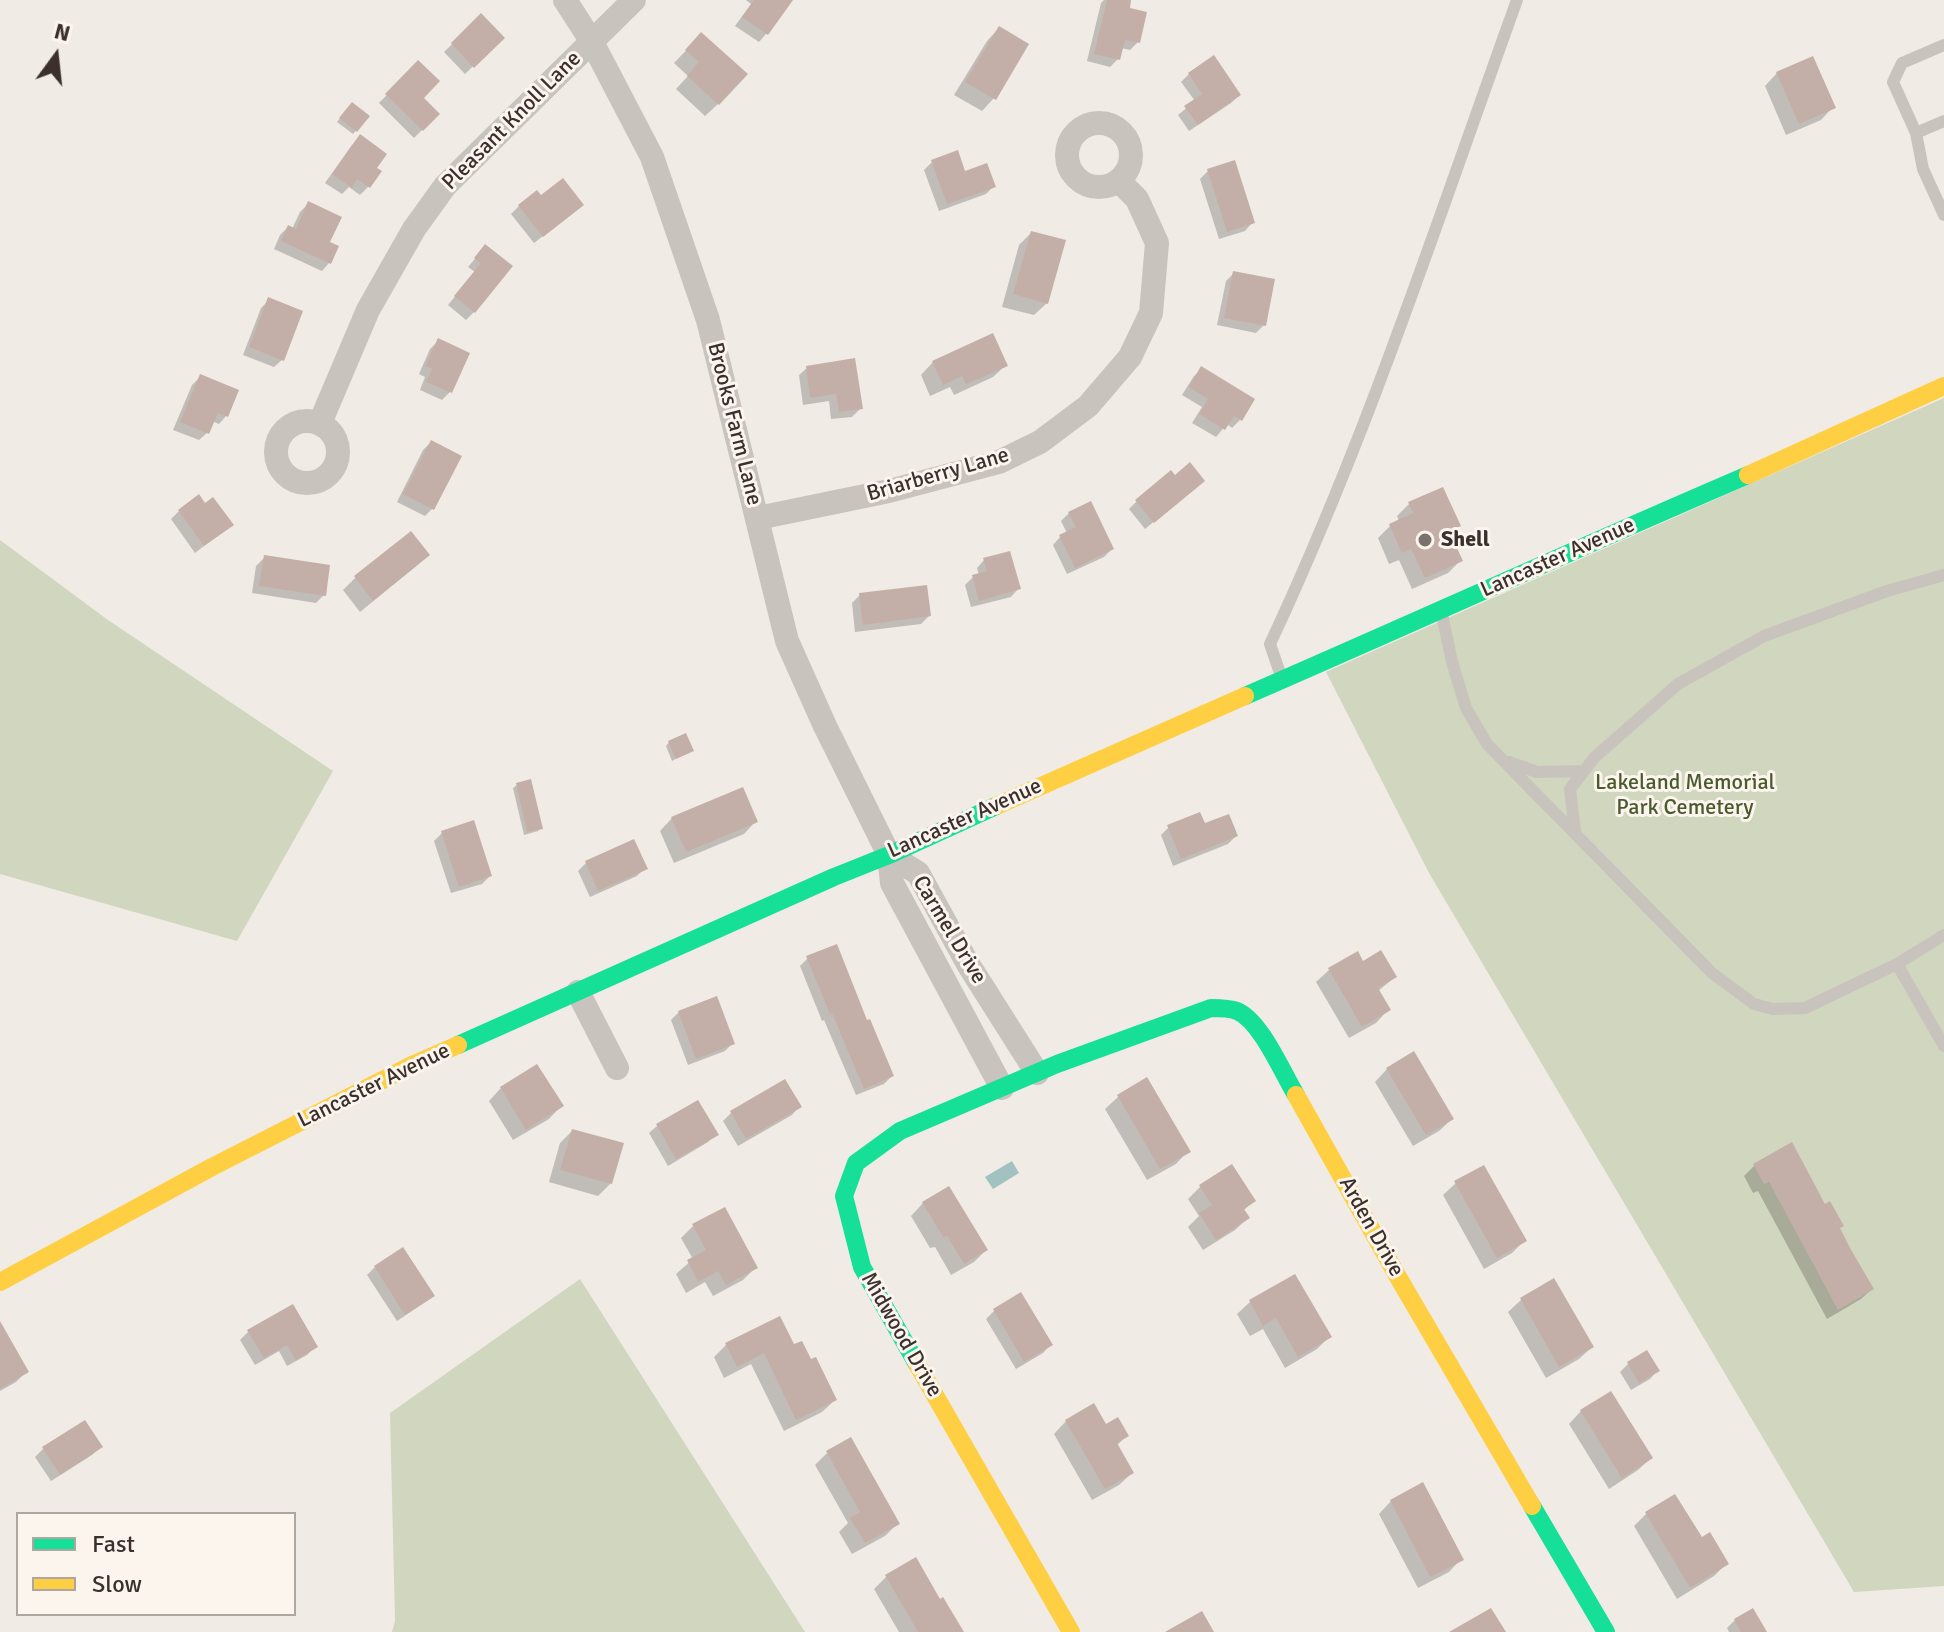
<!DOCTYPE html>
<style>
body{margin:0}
#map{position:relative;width:1944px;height:1632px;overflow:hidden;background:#f0ebe5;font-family:Signika,sans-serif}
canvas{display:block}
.legend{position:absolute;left:16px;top:1512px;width:280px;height:104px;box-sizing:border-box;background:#fbf5ee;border:2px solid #aea6a0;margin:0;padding:10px 14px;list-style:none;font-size:24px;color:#3b302b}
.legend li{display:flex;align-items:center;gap:16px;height:40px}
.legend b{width:40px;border:2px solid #aea6a0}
.north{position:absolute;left:16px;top:16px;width:80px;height:80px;-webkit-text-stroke:6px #fbf5ee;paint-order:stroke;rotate:15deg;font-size:22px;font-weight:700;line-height:32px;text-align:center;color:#3b302b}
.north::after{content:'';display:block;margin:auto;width:28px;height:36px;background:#3b302b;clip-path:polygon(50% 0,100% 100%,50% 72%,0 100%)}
</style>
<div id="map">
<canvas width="1944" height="1632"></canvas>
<ul class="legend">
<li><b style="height:10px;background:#16e098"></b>Fast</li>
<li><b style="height:10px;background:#ffcf43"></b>Slow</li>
</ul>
<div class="north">N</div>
</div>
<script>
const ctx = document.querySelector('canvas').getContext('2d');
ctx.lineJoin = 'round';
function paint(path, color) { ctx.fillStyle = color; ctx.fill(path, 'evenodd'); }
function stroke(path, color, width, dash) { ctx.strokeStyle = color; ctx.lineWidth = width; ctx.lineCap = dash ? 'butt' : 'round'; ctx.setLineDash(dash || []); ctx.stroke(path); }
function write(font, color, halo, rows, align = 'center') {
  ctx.font = font + ' Signika,sans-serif'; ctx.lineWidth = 6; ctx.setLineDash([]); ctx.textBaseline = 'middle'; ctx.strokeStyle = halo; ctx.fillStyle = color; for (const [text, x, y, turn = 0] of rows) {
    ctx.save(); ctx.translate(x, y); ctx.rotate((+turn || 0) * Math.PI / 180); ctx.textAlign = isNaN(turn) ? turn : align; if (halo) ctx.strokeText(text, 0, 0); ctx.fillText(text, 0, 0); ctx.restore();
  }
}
paint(new Path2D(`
 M1944 398V1586L1854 1592 1429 873 1326 672Z
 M0 540 108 620 333 771 237 941 0 874Z
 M580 1279 805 1632H392L395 1621 390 1413Z`), '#d1d6bf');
paint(new Path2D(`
 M1012 1161 1019 1173 993 1189 985 1177Z`), '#a1c2c1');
paint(new Path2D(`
 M746 0H790L766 34 759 42 735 26 751 4Z
 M1104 0H1129L1127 9 1138 42 1130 50 1121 48 1118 59 1110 67 1087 61 1101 3Z
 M481 16 502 38 465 74 444 52Z
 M999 28 994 98 982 111 954 95 987 41Z
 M701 35 718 104 705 116 676 89 688 76 674 63Z
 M418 63 421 98 438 114 414 138 379 103Z
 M1777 73 1833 107 1821 120 1786 135 1765 86Z
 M1189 74 1239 95 1231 103 1189 131 1178 115 1195 101 1181 82Z
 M349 107 367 117 353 134 337 122Z
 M360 137 368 187 360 195 349 187 342 194 325 183 352 145Z
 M932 162 964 173 994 186 986 194 939 211 924 170Z
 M1208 171 1252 223 1245 231 1219 239 1200 179Z
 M308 204 329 263 322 271 274 249 280 235 288 227 292 229 300 212Z
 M519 206 573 213 534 243 511 214Z
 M1031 233 1047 303 1034 315 1002 307 1019 245Z
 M485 247 474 312 466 320 448 305 475 272 468 267Z
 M1234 273 1264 325 1256 333 1217 325 1226 281Z
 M269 300 282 360 274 367 243 355 261 308Z
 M438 341 450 392 442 400 420 390 425 377 419 374 430 349Z
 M933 362 1006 365 993 377 954 395 950 387 930 396 921 375Z
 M807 368 860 409 852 417 831 419 829 401 803 405 799 375Z
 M1202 369 1240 420 1232 428 1227 424 1216 437 1192 423 1202 407 1182 395 1194 376Z
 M200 377 226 416 219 424 212 421 207 433 199 440 173 430 192 385Z
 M431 442 433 508 425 516 397 502 423 450Z
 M1194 488 1145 529 1129 509 1137 501Z
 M1409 504 1458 526 1449 535 1461 560 1448 573 1412 589 1399 560 1389 564 1378 538 1390 526 1399 521 1397 516Z
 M205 506 231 525 195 553 171 519 179 511Z
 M1069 513 1112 549 1104 557 1067 574 1053 545 1060 537 1067 533 1061 521Z
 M411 534 427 555 415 567 360 612 343 590 355 578Z
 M264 558 324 595 316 603 252 593 256 566Z
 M984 560 1018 589 1011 597 971 607 965 585 973 577 979 575 977 568Z
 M860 595 929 616 921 624 855 632 852 603Z
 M669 742 691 750 672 761 666 746Z
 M517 785 541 828 538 831 524 835 513 788Z
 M672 818 756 821 744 834 674 863 660 831Z
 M1204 826 1236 836 1228 844 1173 866 1161 835 1169 827Z
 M442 833 490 876 482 884 451 893 434 841Z
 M586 863 645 868 637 876 590 897 578 871Z
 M1357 954 1363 964 1395 977 1377 992 1388 1010 1376 1023 1349 1038 1316 982 1329 970Z
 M808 958 866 1023 892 1076 884 1084 856 1095 824 1020 822 1021 800 966Z
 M679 1012 733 1043 725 1051 688 1065 671 1020Z
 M1387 1069 1452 1119 1439 1131 1413 1146 1375 1082Z
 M1147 1080 1188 1151 1176 1164 1147 1180 1105 1109 1118 1097Z
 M501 1088 561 1106 549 1119 513 1140 489 1101Z
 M799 1107 792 1115 738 1146 723 1121 731 1113Z
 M657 1126 716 1134 708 1142 668 1166 649 1133Z
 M572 1131 611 1183 598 1196 549 1182 560 1143Z
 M1754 1166 1839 1229 1872 1289 1861 1299 1827 1319 1758 1191 1753 1193 1744 1176Z
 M1231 1167 1253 1201 1243 1211 1248 1218 1235 1230 1203 1250 1188 1227 1199 1216 1188 1199 1200 1187Z
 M1456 1183 1524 1241 1512 1253 1484 1269 1443 1195Z
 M923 1203 986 1250 974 1262 951 1275 935 1247 930 1248 911 1216Z
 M693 1226 755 1268 743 1280 713 1296 705 1282 686 1293 676 1274 693 1259 681 1238Z
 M375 1267 432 1295 424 1303 397 1321 367 1275Z
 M1294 1276 1329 1337 1317 1349 1285 1368 1263 1329 1250 1336 1237 1314 1250 1302Z
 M1554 1281 1592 1347 1579 1359 1546 1378 1508 1312 1521 1300Z
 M1021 1295 1050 1345 1043 1353 1016 1369 986 1319 994 1311Z
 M248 1332 315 1347 307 1355 287 1366 279 1351 255 1365 240 1340Z
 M0 1340 27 1371 16 1382 0 1391Z
 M726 1345 793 1347 835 1400 822 1412 784 1431 751 1364 724 1378 714 1357Z
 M1647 1353 1657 1371 1650 1379 1631 1390 1620 1372 1628 1364Z
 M1581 1411 1651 1458 1638 1470 1609 1489 1569 1424Z
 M1066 1421 1127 1436 1116 1446 1132 1473 1119 1485 1092 1500 1054 1434Z
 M84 1422 100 1447 92 1455 51 1481 35 1457 43 1449Z
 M827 1453 897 1524 885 1536 852 1554 839 1532 848 1523 815 1465Z
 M1675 1497 1701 1540 1726 1564 1714 1576 1677 1599 1634 1526 1646 1514Z
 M1391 1501 1461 1559 1449 1572 1418 1588 1379 1514Z
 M886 1577 940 1601 962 1632H899L874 1589Z
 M1735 1620 1764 1632H1729L1727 1628Z`), '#0003');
paint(new Path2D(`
 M754 0H793L768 35 742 17Z
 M1107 0H1131L1130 8 1147 12 1140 43 1125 40 1120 60 1094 54Z
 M481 13 505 38 474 68 451 43Z
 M999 26 1029 44 996 100 965 82Z
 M701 32 748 74 719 105 687 76 699 62 685 50Z
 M1214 55 1241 95 1198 125 1184 106 1202 94 1188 73Z
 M1813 56 1836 108 1799 124 1776 72Z
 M418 60 440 81 424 98 440 114 423 131 385 94Z
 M352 102 370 116 357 132 339 118Z
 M360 134 387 154 377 168 382 171 370 188 357 179 352 188 332 174Z
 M958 150 965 171 987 163 996 187 947 204 931 160Z
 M1235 160 1255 223 1227 232 1207 169Z
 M563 178 584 205 543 237 518 205 537 190 541 195Z
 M308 201 342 217 330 242 339 246 331 264 281 241 288 225 296 229Z
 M1031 231 1066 240 1048 304 1013 294Z
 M485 244 513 266 475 313 454 296 481 263 474 258Z
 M1233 271 1275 279 1266 326 1224 318Z
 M268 297 303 311 284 361 249 347Z
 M993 333 1008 366 966 384 962 376 943 385 932 361Z
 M438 338 470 353 452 393 426 382 432 369 425 366Z
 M855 358 863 409 839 412 836 394 810 398 806 366Z
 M1201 366 1255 399 1242 421 1234 416 1225 430 1199 414 1208 399 1189 387Z
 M200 374 239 390 228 417 218 413 209 434 180 422Z
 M431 440 462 456 434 510 403 494Z
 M1190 462 1205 481 1154 523 1135 500 1171 470 1175 475Z
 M1443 487 1461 526 1449 531 1463 561 1425 578 1411 549 1402 553 1389 524 1413 513 1408 502Z
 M199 494 205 503 213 497 234 525 204 546 178 510Z
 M1091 501 1114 549 1075 568 1059 535 1076 527 1068 512Z
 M411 531 430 555 373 601 354 576Z
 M1010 551 1021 589 979 601 972 575 987 571 983 558Z
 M264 555 330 565 326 596 259 586Z
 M927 585 931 616 863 625 859 593Z
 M686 733 694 751 676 759 668 741Z
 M531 779 543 829 527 832 516 783Z
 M743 787 758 822 686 852 671 817Z
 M1200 812 1205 823 1229 814 1238 836 1181 859 1167 825Z
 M474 820 492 876 459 887 441 831Z
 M634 839 648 869 598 891 585 861Z
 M837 944 867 1020 870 1019 894 1076 864 1089 832 1013 830 1014 806 956Z
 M1381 950 1397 977 1378 988 1391 1010 1362 1027 1328 968 1358 951 1363 961Z
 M717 996 735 1044 696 1059 678 1011Z
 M1414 1051 1454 1119 1426 1135 1386 1068Z
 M537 1064 564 1106 526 1130 500 1087Z
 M1147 1077 1191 1152 1160 1169 1117 1095Z
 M785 1079 802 1107 746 1139 730 1111Z
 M698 1100 719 1135 676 1159 656 1124Z
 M572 1129 624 1143 612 1184 560 1170Z
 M1792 1142 1825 1204 1830 1201 1844 1226 1840 1228 1850 1248 1874 1289 1838 1310 1769 1182 1764 1184 1753 1164Z
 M1232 1164 1256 1201 1244 1209 1250 1218 1216 1240 1199 1213 1212 1205 1199 1185Z
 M1484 1165 1527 1241 1497 1258 1454 1181Z
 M949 1186 988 1250 964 1264 947 1236 943 1237 922 1202Z
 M725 1207 758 1268 726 1285 718 1271 698 1282 687 1260 706 1250 692 1224Z
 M403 1247 435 1296 405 1315 374 1266Z
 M1295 1274 1332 1337 1298 1357 1276 1318 1263 1326 1249 1300Z
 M1554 1278 1594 1347 1559 1367 1520 1298Z
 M1021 1292 1053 1345 1024 1362 993 1309Z
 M293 1304 318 1347 296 1360 287 1345 264 1358 247 1330Z
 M780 1316 794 1344 802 1341 811 1359 816 1357 837 1400 796 1420 764 1353 737 1367 725 1343Z
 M0 1321 29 1372 0 1389Z
 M1647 1350 1660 1371 1639 1383 1627 1362Z
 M1611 1391 1653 1458 1622 1478 1580 1410Z
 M1094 1403 1106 1424 1118 1417 1129 1436 1117 1443 1134 1473 1105 1489 1065 1420Z
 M85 1420 103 1447 60 1475 42 1447Z
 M851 1437 900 1524 865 1543 850 1518 860 1512 826 1451Z
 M1423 1482 1464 1560 1430 1577 1390 1500Z
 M1675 1494 1702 1537 1710 1532 1729 1564 1690 1588 1645 1512Z
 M916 1557 940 1599 943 1597 964 1632H918L885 1575Z
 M1491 1608 1506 1632H1449Z
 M1753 1608 1767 1632H1741L1734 1619Z
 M1202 1611 1214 1632H1165Z`), '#c3afa7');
stroke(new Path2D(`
 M1944 121 1916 133 1923 169 1944 215
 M1916 133 1893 82 1902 63 1944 45
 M1442 614 1452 662 1466 708 1487 744 1712 973 1754 1004 1773 1009 1805 1008 1897 964 1944 935
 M1282 679 1270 644C1368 435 1439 216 1517 0
 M1509 762 1537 772 1584 771
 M1575 832 1570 789 1595 757 1678 684 1764 636 1887 591 1944 575
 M1897 964 1944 1046`), '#c9c3be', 12);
stroke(new Path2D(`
 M565 0 592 42 652 157 708 320 787 641 825 726 889 855 892 883 1002 1088
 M1067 155a32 32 0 1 1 64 0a32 32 0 1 1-64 0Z
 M276 452a31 31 0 1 1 62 0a31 31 0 1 1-62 0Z
 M320 423 368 310 414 229 445 186 634 0
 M758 518 889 491 999 462 1040 442 1088 406 1130 357 1151 313 1157 243 1137 199 1119 181
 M889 855 918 873 968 964 1037 1073
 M578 992 617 1068`), '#c9c3be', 24);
stroke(new Path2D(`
 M1245 696C1413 623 1580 547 1748 475
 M458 1045 834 877 889 855 996 806
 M917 1364 862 1267 844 1196 856 1163 900 1131 1057 1064 1211 1008C1220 1008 1229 1008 1237 1011 1261 1021 1282 1072 1296 1095
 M1532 1506 1606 1632`), '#16e098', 18);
stroke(new Path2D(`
 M1748 475 1944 386
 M996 806 1245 696
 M1296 1095 1398 1277 1532 1506
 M0 1282 212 1167 412 1065 458 1045
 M917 1364 1071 1632`), '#ffcf43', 18);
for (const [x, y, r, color] of [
 [1425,540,8,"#7a716c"]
]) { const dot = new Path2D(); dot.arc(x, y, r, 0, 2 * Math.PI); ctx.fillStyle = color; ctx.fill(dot); stroke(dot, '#fbf5ee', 3); }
write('22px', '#3b302b', '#fbf5ee', [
 ["Pleasant Knoll Lane",512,121,-45],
 ["Brooks Farm Lane",734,424,76],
 ["Briarberry Lane",938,475,-16],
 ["Lancaster Avenue",1558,558,-24],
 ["Lancaster Avenue",965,819,-24],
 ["Carmel Drive",949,930,59],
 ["Lancaster Avenue",374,1086,-26],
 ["Arden Drive",1371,1227,61],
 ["Midwood Drive",901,1335,60]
]);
write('bold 22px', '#3b302b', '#fbf5ee', [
 ["Shell",1441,540]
], 'left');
write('22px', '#4a5a2e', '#fbf5ee', [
 ["Lakeland Memorial",1685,783],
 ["Park Cemetery",1685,808]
]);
</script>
